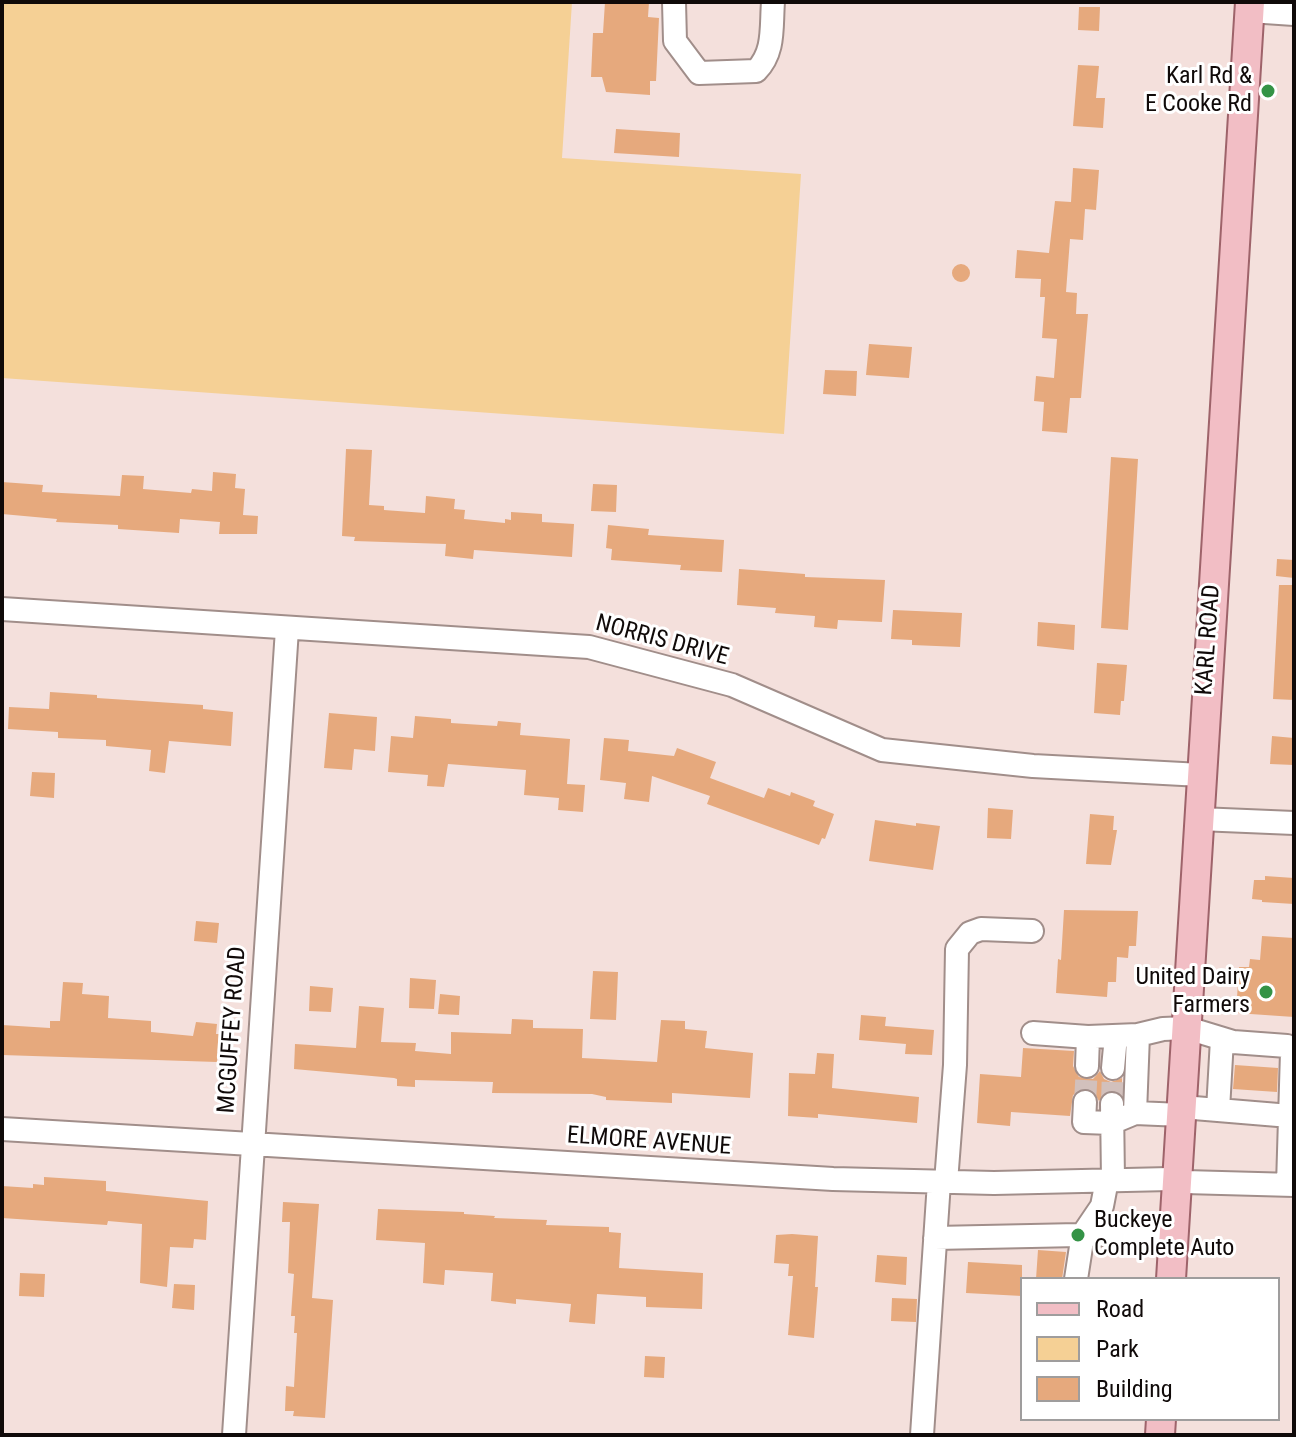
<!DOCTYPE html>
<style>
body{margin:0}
#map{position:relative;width:1296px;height:1437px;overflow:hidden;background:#f4e0dc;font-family:"Roboto Condensed",sans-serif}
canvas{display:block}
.frame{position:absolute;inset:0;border:4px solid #100a09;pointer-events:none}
.legend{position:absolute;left:1020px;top:1277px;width:260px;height:144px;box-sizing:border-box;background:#fff;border:2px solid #9f9d9d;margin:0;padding:10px 14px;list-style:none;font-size:24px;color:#100a09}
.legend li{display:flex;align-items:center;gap:16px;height:40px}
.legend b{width:40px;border:2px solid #9f9d9d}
</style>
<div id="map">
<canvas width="1296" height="1437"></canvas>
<div class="frame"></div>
<ul class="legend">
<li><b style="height:10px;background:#f2bec5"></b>Road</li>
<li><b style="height:22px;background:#f5d095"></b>Park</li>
<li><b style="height:22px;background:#e6a97d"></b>Building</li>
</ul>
</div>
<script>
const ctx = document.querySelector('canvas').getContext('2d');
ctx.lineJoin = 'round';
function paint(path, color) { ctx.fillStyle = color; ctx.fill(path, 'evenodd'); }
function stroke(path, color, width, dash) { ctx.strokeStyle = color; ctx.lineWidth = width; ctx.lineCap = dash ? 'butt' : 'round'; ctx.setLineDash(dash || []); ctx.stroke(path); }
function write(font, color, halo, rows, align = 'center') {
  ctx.font = font + ' "Roboto Condensed",sans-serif'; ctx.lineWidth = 6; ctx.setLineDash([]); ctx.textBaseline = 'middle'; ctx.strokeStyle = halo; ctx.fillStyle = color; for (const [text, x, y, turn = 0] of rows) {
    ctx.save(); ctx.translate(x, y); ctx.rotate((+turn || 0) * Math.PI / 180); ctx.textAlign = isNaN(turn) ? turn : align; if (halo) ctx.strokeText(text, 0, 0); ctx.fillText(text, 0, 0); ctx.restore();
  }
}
paint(new Path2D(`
 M2 2H572L562 158 801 174 784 434 2 378Z`), '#f5d095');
paint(new Path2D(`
 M605 2H649L648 17 659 18 656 81H650V95L606 92 602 77H591L593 33H603Z
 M1079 7H1100L1099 31 1078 30Z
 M1078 65 1099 66 1096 98H1105L1103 128 1073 126Z
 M616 129 680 133 679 157 614 153Z
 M1073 168 1099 170 1096 210 1085 209 1083 240 1070 239 1066 292 1077 293 1076 314H1088L1081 398H1070L1067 433 1042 431 1044 402 1034 401 1036 376 1054 378 1057 339 1042 338 1045 297H1040L1041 279 1015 278 1017 250 1049 253 1055 201 1071 202Z
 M952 273a9 9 0 1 1 18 0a9 9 0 1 1-18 0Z
 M869 344 912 347 909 378 866 375Z
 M825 370 857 371 856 396 823 394Z
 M346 449 372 450 369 505 384 506V510L425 513 426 496 455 499 454 509 465 510 464 519 505 523V519L511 520V512L542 514V522L574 524 572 557 474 550 473 559 445 556 446 544 354 541 355 537 342 536Z
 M1111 457 1138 459 1128 630 1101 628Z
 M213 472 236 474 235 488 245 489 243 515 258 516 257 534H219L220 522 180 519 179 533 118 529V525L56 522 57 519 2 514V482L43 485 42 492 120 496 122 475 144 476 143 489 191 493 192 489 212 491Z
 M593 484 617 485 616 512 591 511Z
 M608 525 649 529 648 535 724 540 722 572 680 570 681 565 611 560 612 549 606 548Z
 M1277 559 1294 560V578L1276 576Z
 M739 569 805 574V577L885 580 882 622 838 620 837 629 814 627 815 616 775 613 776 608 737 605Z
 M1279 585H1294V700L1273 699Z
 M893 610 962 613 960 647 912 645V640L891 639Z
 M1038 622 1075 625 1074 650 1037 646Z
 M1097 663 1127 665 1124 701H1121L1120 715 1094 713Z
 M50 692 97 695V698L203 705V709L233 712 231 746 169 741 165 773 149 771 151 750 106 746V740L58 738V732L8 729 9 707 49 709Z
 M329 713 377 717 375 751 354 749 352 770 324 768Z
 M415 716 451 719V723L497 726 498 721 521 723 520 735 570 739 567 784 585 785 583 812 558 810 559 798 524 795 526 770 448 764 444 787 427 786 428 775 388 772 391 736 413 738Z
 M1272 736 1294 738V765L1270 764Z
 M604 738 629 740 628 751 674 756 677 748 716 762 710 778 764 798 768 788 790 796 791 792 815 801 813 806 834 814 825 839 822 838 819 845 707 804 710 796 652 776 649 802 624 799 626 783 600 780Z
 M32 772 55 773 54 798 30 796Z
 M988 808 1013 810 1011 839 987 838Z
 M1090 814 1114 816 1113 830H1117L1111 865 1086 864Z
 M875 820 916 826V823L940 826 933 870 869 861Z
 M1265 876 1294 878V904L1262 902V900L1252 899 1254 880H1265Z
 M1064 910 1138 911 1136 946H1129L1128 958 1117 957 1116 982H1108L1107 997 1056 993 1058 959 1061 960Z
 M196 921 219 923 217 943 194 941Z
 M1262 936 1294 938V1017L1236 1013 1239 967H1249L1250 959 1260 960Z
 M593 971 618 972 616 1020 590 1019Z
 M410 978 436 980 434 1009 409 1008Z
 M63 982 83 983 82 994 109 996 108 1018 151 1021V1032L193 1036 196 1022 217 1024 216 1034H219L217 1062 2 1055V1025L50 1028V1021H60Z
 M310 986 333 988 331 1012 309 1011Z
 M440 994 460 996 459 1015 438 1014Z
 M359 1006 384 1008 381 1042 416 1043 415 1051 451 1054V1032L511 1034 512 1019 533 1020V1028L583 1029 582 1058 657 1062 661 1020 685 1021V1029L707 1031 705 1048 753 1053 750 1098 672 1093V1103L606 1100V1097L592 1094 492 1093 493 1082 415 1080V1087L397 1086V1079L394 1078 294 1069 295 1044 356 1048Z
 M861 1015 886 1017 885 1026 934 1030 932 1055 905 1054 906 1044 859 1040Z
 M1023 1048 1074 1051 1073 1066 1079 1077 1093 1079 1100 1071 1104 1079 1111 1082 1122 1078V1094L1113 1090 1106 1092 1099 1101 1093 1091 1085 1088 1073 1095 1070 1116 1011 1112 1010 1126 977 1123 980 1074 1021 1077Z
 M817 1053 834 1054 832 1088 919 1097 917 1123 818 1114V1118L788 1116 789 1073 815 1074Z
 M1235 1065 1278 1068 1277 1092 1233 1089Z
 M44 1177 106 1181V1191L208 1201 206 1240 194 1239 193 1248 170 1247 167 1287 140 1283 142 1224 108 1221 107 1225 2 1218V1186L33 1188V1184L44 1185Z
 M283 1202 319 1204 312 1298 333 1300 325 1418 293 1416 294 1411H285L286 1386 294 1387 297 1333H294L295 1316H291L294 1274 288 1273 290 1222H282Z
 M378 1209 464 1212V1214L495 1216 494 1218 547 1220 546 1225 609 1227V1232L621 1233 619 1268 703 1273 702 1309 646 1307V1297L597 1294 595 1324 569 1322 571 1304 516 1299V1304L491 1301 493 1273 445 1270 444 1285 423 1283 425 1243 376 1240Z
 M792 1234 818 1236 815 1287H818L814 1338 788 1335 793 1276H788L789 1264 774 1263 776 1235Z
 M1038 1250 1066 1252 1062 1279H1036Z
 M877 1255 907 1257 906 1285 875 1282Z
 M968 1262 1022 1265V1296L966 1293Z
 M20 1273 45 1274 44 1297 19 1296Z
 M174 1284 195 1285 194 1310 172 1308Z
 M892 1298 917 1299 916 1322 891 1321Z
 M645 1356 665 1357 664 1378 644 1377Z`), '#e6a97d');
stroke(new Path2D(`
 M1085 1102 1087 1066
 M1112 1104 1113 1068`), '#d2c0bc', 22, [22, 11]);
const minor = new Path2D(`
 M674 2 675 41 699 73 756 71C775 52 771 27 773 2
 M1250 11 1294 14
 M2 609 589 647 732 685 882 750 1033 766 1201 775
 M1199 819 1294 823
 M1033 1033 1088 1037
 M1087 1066 1088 1037 1138 1035 1163 1029 1187 1028 1233 1042 1287 1046 1292 1052 1288 1185
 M1113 1068 1116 1036
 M1085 1102 1084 1122 1111 1123 1135 1113 1138 1035
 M1112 1104 1113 1180
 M1182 1107 1290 1116
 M1218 1110 1222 1039
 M1135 1113 1182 1115
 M2 1129 833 1179 994 1183 1170 1179 1185 1182 1294 1185
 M946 1182 955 1065 957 949 970 933 981 929 1032 931
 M935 1238 1174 1233
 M1076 1279 1083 1234 1102 1206 1107 1180
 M234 1435 287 629
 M922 1435 939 1182`);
const major = new Path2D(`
 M1171 1279 1250 2
 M1160 1435 1161 1419`);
stroke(minor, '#a18e8a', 26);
stroke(major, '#9e636a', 32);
stroke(minor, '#fff', 22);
stroke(major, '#f2bec5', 28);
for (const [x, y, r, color] of [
 [1268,91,8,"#349346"],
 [1266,992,8,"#349346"],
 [1078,1235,8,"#349346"]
]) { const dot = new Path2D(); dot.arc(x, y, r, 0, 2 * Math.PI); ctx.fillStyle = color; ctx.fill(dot); stroke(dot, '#fff', 3); }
write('24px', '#100a09', '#fff', [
 ["Karl Rd &",1252,77],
 ["E Cooke Rd",1252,105],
 ["United Dairy",1250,978],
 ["Farmers",1250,1006],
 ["Buckeye",1094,1221,"left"],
 ["Complete Auto",1094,1249,"left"]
], 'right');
write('24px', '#100a09', '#fff', [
 ["KARL ROAD",1209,640,-86],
 ["NORRIS DRIVE",662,641,15],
 ["MCGUFFEY ROAD",233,1030,-86],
 ["ELMORE AVENUE",649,1142,4]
]);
</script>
